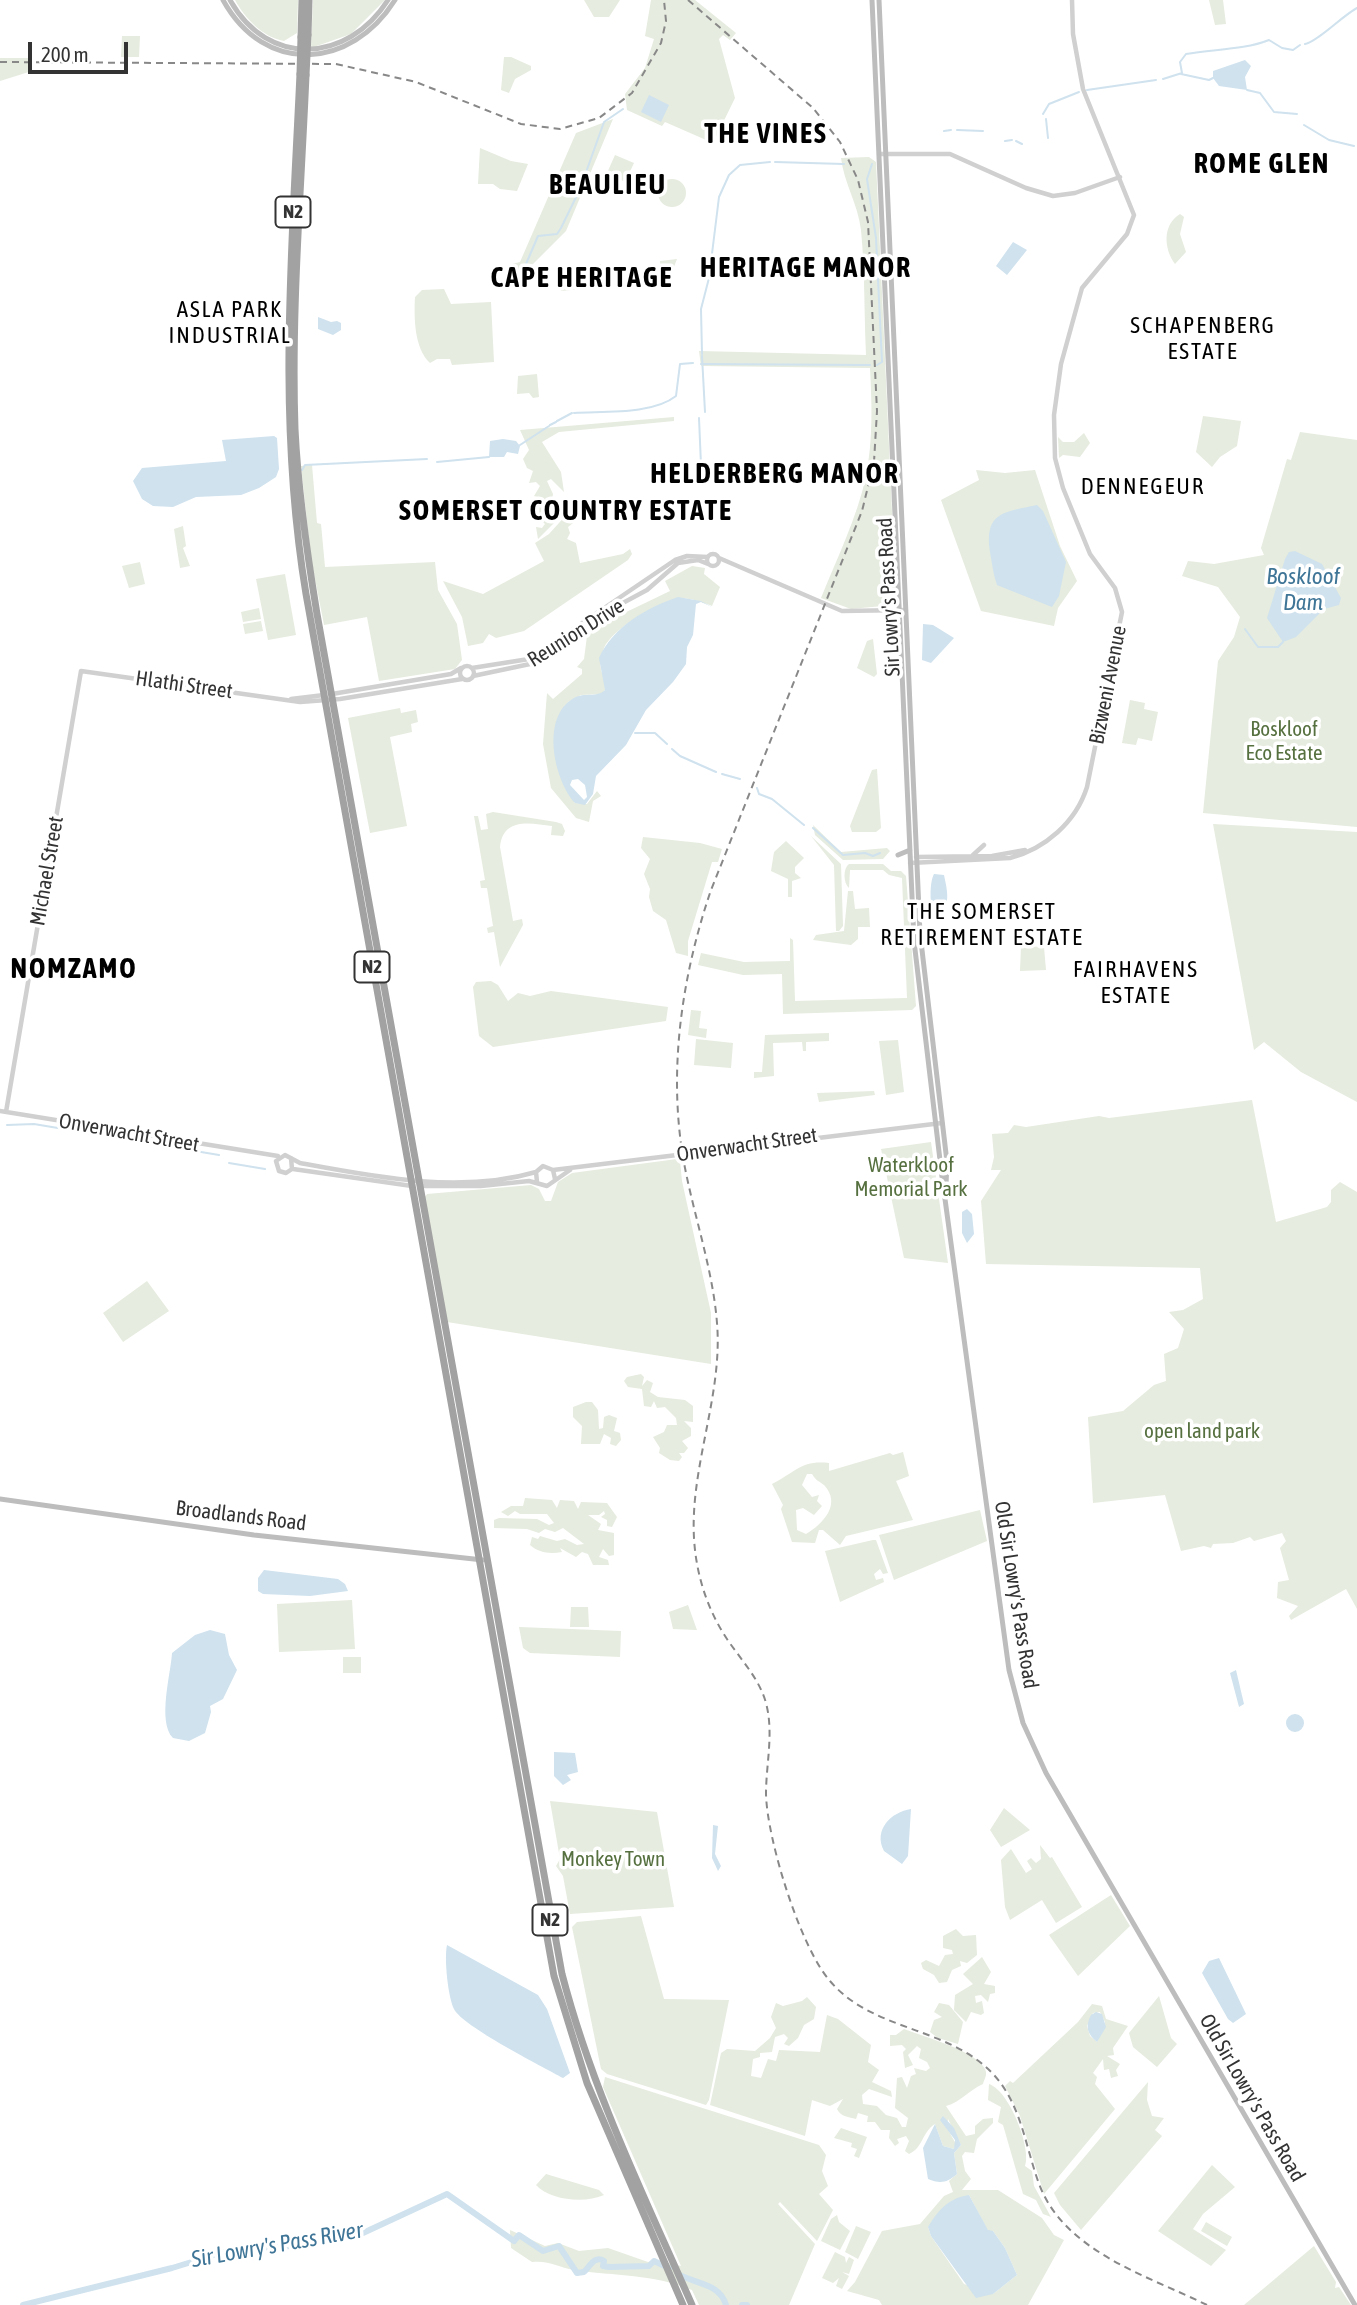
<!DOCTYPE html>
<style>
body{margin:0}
#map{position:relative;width:1357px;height:2305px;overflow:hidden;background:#fff;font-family:"Asap Condensed",sans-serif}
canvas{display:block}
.scale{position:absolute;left:28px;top:42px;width:100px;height:32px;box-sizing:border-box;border:4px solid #333;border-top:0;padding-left:9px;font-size:21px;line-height:24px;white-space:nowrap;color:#333;-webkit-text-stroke:5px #fff;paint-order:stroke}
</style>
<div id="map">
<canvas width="1357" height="2305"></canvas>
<div class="scale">200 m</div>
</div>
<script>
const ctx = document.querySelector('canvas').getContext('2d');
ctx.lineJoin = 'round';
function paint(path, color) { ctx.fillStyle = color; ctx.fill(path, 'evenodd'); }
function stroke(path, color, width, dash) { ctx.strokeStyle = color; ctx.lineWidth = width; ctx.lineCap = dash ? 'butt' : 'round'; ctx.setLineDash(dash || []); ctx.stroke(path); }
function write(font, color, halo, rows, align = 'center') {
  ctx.font = font + ' "Asap Condensed",sans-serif'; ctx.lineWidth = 7; ctx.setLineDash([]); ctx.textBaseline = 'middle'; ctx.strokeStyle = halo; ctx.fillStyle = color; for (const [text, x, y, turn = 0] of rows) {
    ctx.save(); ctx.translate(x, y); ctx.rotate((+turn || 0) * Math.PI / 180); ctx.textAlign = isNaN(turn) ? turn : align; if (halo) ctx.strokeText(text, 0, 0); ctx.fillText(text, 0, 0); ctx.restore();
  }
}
paint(new Path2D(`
 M235 0H298L297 33 284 41C262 37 245 18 235 0Z
 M313 0H385L351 34 311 48Z
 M584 0H620L609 17H594Z
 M651 0H695L736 33 730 40 723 35 719 39 735 98 713 143 665 122 662 126 627 110 625 94 645 68 654 39 645 36Z
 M1209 0H1223L1226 24 1215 25Z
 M122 36H140L139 57H121Z
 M504 57H511L531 66V70L515 79 509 93 501 90Z
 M0 58H31L32 71 0 81Z
 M613 119 566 231 526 271 513 273 512 264 520 262 576 133Z
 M480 148 511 161 528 164 517 191 500 189 493 184H478Z
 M615 155 634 163 625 182 607 173Z
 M869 157 876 162 896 600 893 605 851 609 821 598C837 558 857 518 866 476 873 440 872 405 870 368L701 366 699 351 866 355C864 314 865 271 861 230 858 204 844 183 841 158Z
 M658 193a14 14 0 1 1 28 0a14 14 0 1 1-28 0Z
 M1180 214 1184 217 1180 234 1186 252 1175 264C1164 249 1162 225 1180 214Z
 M677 259 668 282 662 284 660 261Z
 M601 264 602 287 561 291 560 288 582 265Z
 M444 289 451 304 491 302 494 362 452 365 450 359H437L430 363C414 348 414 317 415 297L422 290Z
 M537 374 539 397 533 398 529 393 517 394 518 376Z
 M1203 416 1241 421 1237 446 1220 457 1212 467 1196 452Z
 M674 417V421L559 432 542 442 561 472 564 492 551 479 547 481 553 494 552 500 561 505 562 515 538 539 536 527 542 528 545 524 539 518 540 498 534 496 540 486 536 482 529 483 533 471 527 468 523 459 529 450 520 430Z
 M1300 432 1357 440V827L1203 813 1218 661 1234 637 1240 617 1218 587 1182 576 1188 561 1214 564 1264 555 1261 548 1287 459 1291 460Z
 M1084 433 1090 443 1080 457 1063 455 1059 458 1058 437 1063 442H1074Z
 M312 465 317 523 321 524 325 567 435 562 438 590 457 624 462 660 455 669 379 681 367 617 324 625 311 558 301 466Z
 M976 470 1005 473 1035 470 1060 546 1077 581 1058 608 1054 626 981 611 941 500 979 480Z
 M568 513 573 523 568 527 570 533 567 539 576 543 580 563 623 554 630 549 632 554 628 560 524 631 496 638 489 634 483 643 468 646 462 617 443 581 483 594 544 561 535 543 549 534Z
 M183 526 186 546 183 548 190 566 180 568 174 529Z
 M140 562 145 584 129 588 122 566Z
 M692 566 705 568 704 574 720 587 712 606C703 602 685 596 676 599 656 604 612 629 604 648 595 670 606 673 605 690L602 694 581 695 568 702 554 737 559 773 575 803 587 804 597 791 601 796 593 801 589 822 576 818 551 788 543 744 547 693 553 699 582 674V669L577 667 584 659 587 636 616 617 670 591 665 581Z
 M285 574 296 635 268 640 256 579Z
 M259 608 261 619 243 622 241 612Z
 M261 621 263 631 245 634 243 624Z
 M873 639 877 674 874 677 857 668 867 641Z
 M1130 700 1145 703 1144 709 1158 712 1152 741 1138 738 1136 745 1122 743Z
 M400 708 401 713 416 710 418 722 411 724 412 732 390 737 407 826 370 833 348 718Z
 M877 769 881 828 876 832H852L850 826 872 770Z
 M493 812 556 822 562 824 565 831 563 836 551 835 552 826C530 823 503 817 500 847L513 921 522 919 523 925 500 967 494 932 488 933 487 928 493 926 487 888H481L480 881 485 880 474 816H478L481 830 488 829 486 814Z
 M1213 824 1357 832V1102L1301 1072 1264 1042 1254 1050Z
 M813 825 841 852 887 848 890 851 883 859 843 860 815 835Z
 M811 836 841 864 843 926 839 931H836L834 865Z
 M643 837 700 843 722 849 718 862H712L688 941V956L676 953 666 920 653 911 649 897 650 889 644 874 650 859 641 848Z
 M786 841 804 858 795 867V873L801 878 792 881V897H788V879L771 871 774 852Z
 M849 864H883L891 871H901L906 876 916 1006 912 1010 783 1014 782 974 743 975 698 965 701 953 744 962 790 961V938L793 940 795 1001 907 998 902 878 889 875 883 870H850L849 888C843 883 843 868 849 864Z
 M848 891H853L855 909 869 908 870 927H858V939L851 945 813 940 816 935 844 931Z
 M1021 946 1044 947 1046 970 1020 971Z
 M491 981 498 985 508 1001 518 993 530 996 551 991 668 1007 666 1021 493 1047 479 1036 473 987 476 982Z
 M691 1010 701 1011 699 1028 707 1029 706 1038 688 1035Z
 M829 1033V1041L806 1042V1051H803L802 1042 773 1043 774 1076 754 1078V1072H762L765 1035Z
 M696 1039 733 1043 731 1068 694 1065Z
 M898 1040 904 1092 886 1095 879 1041Z
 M874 1091 875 1095 819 1102 817 1093Z
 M1252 1100 1276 1222 1327 1207 1331 1202V1190L1340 1182 1357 1192V1609L1346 1589 1291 1620 1289 1616 1298 1606 1277 1598 1278 1582 1289 1580 1280 1548 1286 1541 1282 1533 1254 1541 1250 1537 1233 1543 1213 1544 1211 1548 1204 1546 1181 1551 1165 1495 1093 1503 1088 1417 1123 1411 1154 1385 1166 1381 1164 1354 1178 1348 1184 1329 1169 1312 1183 1310 1203 1299 1200 1268 986 1264 981 1201 1001 1170H991L994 1157 992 1134 1008 1133 1014 1125 1026 1127 1099 1116 1109 1118Z
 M931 1142 948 1263 904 1258 881 1149Z
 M677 1159 680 1161 682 1181 711 1313V1364L447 1322 425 1197 427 1194 531 1185 539 1189 545 1201H551L558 1182 572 1173Z
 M147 1281 169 1311 123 1342 103 1313Z
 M641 1374 644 1377 642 1386 647 1380 653 1383 650 1392 658 1397 685 1400 693 1406V1422L684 1421 691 1428V1436L682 1441 688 1448 684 1453H679L682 1457 679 1461 670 1460 659 1453 660 1448 653 1437 664 1432 667 1425H677L676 1418 665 1407 657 1408 654 1401 651 1407 644 1406 642 1389 628 1387 624 1381 627 1377Z
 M586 1402H592L598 1410 599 1429 603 1428 604 1417 609 1415 617 1418 614 1431 620 1433 621 1440 616 1446 610 1444 611 1438 604 1434 600 1444H581L582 1426 573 1417V1407Z
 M903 1452 909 1476 896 1481 913 1520 846 1536 840 1545 823 1530H819L815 1543 792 1542 781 1509 783 1505 772 1484C796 1472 801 1460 829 1463V1471L890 1453 893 1455ZM807 1474H812C816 1481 819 1481 824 1485 842 1504 823 1524 806 1534L797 1530 796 1510 803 1508 814 1515 822 1506 817 1501 819 1495 812 1497 802 1485Z
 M525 1498 552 1500 557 1508 560 1500 574 1501 578 1509 581 1502 607 1503 617 1517 612 1527 607 1526V1520L601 1517 605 1514 604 1511 599 1515H588L601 1524 598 1530 614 1533V1555L609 1556 603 1549 599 1557 608 1560 609 1565H593L588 1554 582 1552 576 1557 560 1548 562 1552C550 1554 539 1553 530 1545L532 1537 538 1539 540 1536 557 1541 565 1539 577 1545 584 1544 563 1528 555 1532 545 1529 539 1533 527 1529 494 1528V1520L499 1518 537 1519 549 1525 554 1523 547 1514H520L515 1511 508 1516 501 1512 511 1506H523Z
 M980 1510 987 1541 894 1580 879 1535Z
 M873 1540H876L888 1573 883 1574 880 1569 874 1574 876 1580 883 1578 884 1582 840 1602 825 1551Z
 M352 1600 355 1649 279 1652 277 1604Z
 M688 1605 697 1630 673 1629 669 1612Z
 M571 1607H588L589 1627H570Z
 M519 1627 621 1631 620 1657 530 1653 523 1648Z
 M343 1657H361V1673H343Z
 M550 1801 657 1812 674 1907 570 1914 563 1876 556 1866 560 1859Z
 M1004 1808 1030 1830 1001 1847 990 1830Z
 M1040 1845 1050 1858 1052 1857 1082 1907 1056 1923 1042 1900 1010 1920 1005 1907 1001 1860 1011 1849 1026 1873 1032 1869 1027 1861 1031 1858 1036 1863 1041 1859Z
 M1111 1895 1130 1926 1078 1976 1049 1935Z
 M641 1916 664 1999 729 2000 709 2100 706 2105 607 2074 601 2069 572 1927 577 1922Z
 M956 1929 963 1936 976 1935 977 1955 967 1963 960 1961 961 1966 952 1970 947 1982 939 1983 934 1975 923 1969 921 1963 926 1960 939 1966 945 1955 953 1954 952 1950 943 1948V1936Z
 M982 1957 991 1972 984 1984 995 1986V1993L990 1994 988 2002 981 1995 975 1996 976 2003 982 2001 984 2013 981 2015 971 2012 966 2022 954 2010 955 1995 973 1984 963 1974Z
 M1159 1996 1171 2038 1177 2044 1157 2067 1133 2047 1129 2033Z
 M807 1997 816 2007 814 2019 804 2025 798 2038 789 2046 784 2044 788 2038 784 2034 775 2037 772 2052 760 2053V2057L753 2059 751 2076 761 2078 768 2059 776 2061 779 2050 820 2052 827 2015 838 2019 871 2045 868 2062 879 2070 872 2082 891 2091 892 2097 869 2089 862 2095 863 2104 877 2106 886 2115 897 2118 902 2127H906L908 2118 895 2108 897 2078 902 2077 907 2088 911 2076 916 2074 914 2068 926 2071 930 2068 927 2062 919 2058 921 2049 917 2046 908 2055 913 2065 905 2068 903 2052 906 2049 902 2045 890 2046V2035H896L904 2029C924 2037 975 2050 985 2069 988 2075 984 2079 983 2084 969 2090 961 2102 946 2106L966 2136 975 2134V2126L983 2119 993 2118V2123L977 2139 974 2153 965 2152 962 2156 965 2171 971 2179 962 2190H998L1042 2218 1054 2235 1064 2240 1028 2305H882L879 2300 847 2291 855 2282 882 2231 920 2224 944 2196 953 2192 949 2181 957 2174 954 2153 961 2145 948 2119 947 2128 956 2144 954 2149 943 2146 935 2124C922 2132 923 2148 909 2154L905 2151 909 2141 906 2136 897 2139 899 2143 895 2146 889 2138 890 2130H881L875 2122H867L868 2116 858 2113 856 2119C849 2117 841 2117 837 2109L843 2099 830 2106 812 2100 805 2136 710 2105 721 2053 727 2049 755 2051 770 2038 776 2028 771 2017 776 2003 783 2006 802 2001ZM969 2195 988 2231H993L1005 2248 1017 2275 993 2294 964 2284 931 2236 928 2227Z
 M939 2003 949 2005 963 2022 958 2044 938 2038 930 2032 934 2020 942 2017 934 2012Z
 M1092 2004 1102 2006 1106 2019 1128 2026 1113 2048 1114 2055 1107 2056 1120 2064 1116 2070 1118 2076 1111 2078 1109 2069 1104 2070 1103 2059 1093 2073 1097 2077 1095 2084 1115 2109 1044 2194 1020 2116 1005 2086 1010 2081 1013 2083 1078 2022ZM1100 2012 1105 2022 1097 2042 1090 2036 1087 2026 1093 2013Z
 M605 2077 819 2145 826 2155 822 2171 828 2186 819 2194 833 2210 817 2241 780 2202 778 2204 815 2244 789 2305H699L692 2290C655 2274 614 2276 574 2270 558 2267 549 2260 532 2262L511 2248 510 2230 545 2246 558 2243 579 2251 608 2248 648 2262 655 2260 681 2266 603 2087Z
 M1148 2082 1147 2100 1152 2116 1164 2118 1155 2130 1162 2136 1081 2230 1060 2205 1054 2193Z
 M989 2084C1010 2091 1032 2150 1025 2166L1032 2171 1034 2186 1051 2217 1043 2214 1036 2200 1023 2194 1003 2125 998 2122 1001 2107 988 2100Z
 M841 2128 867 2137 859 2158 854 2156 857 2149 851 2147 852 2143 834 2138Z
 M1212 2165 1235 2187 1203 2214 1193 2229 1226 2250 1211 2266 1158 2231Z
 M546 2174 599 2190 604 2195C584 2204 550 2200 536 2185Z
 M837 2215 839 2222 850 2231 840 2250 821 2241 831 2219Z
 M1206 2222 1232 2237 1227 2246 1201 2231Z
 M856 2226 871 2232 858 2259 845 2252Z
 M1314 2246 1336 2282 1335 2288 1339 2287 1351 2305H1244Z
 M835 2252 845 2257 846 2263 849 2257 854 2260 849 2274 842 2272 849 2276 842 2289 836 2286 839 2278 833 2283 822 2278Z`), '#e6ecdf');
paint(new Path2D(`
 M1245 60 1251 66 1245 77 1247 90 1219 86 1213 78V71Z
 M649 95 669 105 661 122 641 112Z
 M1013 242 1027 250 1007 275 996 266Z
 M318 317 331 322 337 321 341 323V330L333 335 318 329Z
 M274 436 277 438 279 469 276 477 259 488 241 495 196 497 173 507 153 506 142 499 133 481 142 468 226 461 222 440Z
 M503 439 516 441 520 446 518 454 507 452 504 457H489L490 441Z
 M1037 505 1043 511 1066 562 1059 596 1052 607 997 585C993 574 992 563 990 552 984 512 1004 512 1037 505Z
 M1295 551 1322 564 1341 598 1339 605 1324 609 1296 637 1283 642 1267 618 1285 559 1289 552Z
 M678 597 701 601 712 607 701 602 696 604 693 635 687 647 686 664 673 682 646 710 626 745 596 776 593 794 585 805 575 803C554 780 540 717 574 698 584 692 597 698 605 690L599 658C613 627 646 608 678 597ZM578 779 585 785 587 797 584 800 570 785 572 780Z
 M923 624 933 625 954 638 931 663 922 660Z
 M934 874 944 875C947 890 952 906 937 918H934C930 907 929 883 934 874Z
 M967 1209 972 1214 974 1234 967 1243 962 1233V1212Z
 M264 1570 338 1579 345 1584 348 1591 310 1596 263 1594 258 1591V1578Z
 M210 1630 225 1634 229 1655 237 1670 223 1699 210 1706 211 1712 205 1733 189 1741 173 1738C157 1722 171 1673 172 1653L195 1635Z
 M1236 1670 1244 1704 1239 1707 1230 1673Z
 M1286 1723a9 9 0 1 1 18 0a9 9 0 1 1-18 0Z
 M554 1752 575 1753 578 1772 567 1775 571 1780 563 1785 554 1776Z
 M911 1809 908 1856 902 1864 884 1851C873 1830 891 1812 911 1809Z
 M713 1825 718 1826 715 1854 721 1866 718 1871 712 1858Z
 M447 1945 538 1995 547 2009 570 2073 563 2078C543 2067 462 2026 454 2009 448 1997 444 1958 447 1945Z
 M1219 1958 1246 2014 1233 2023 1228 2019 1202 1973 1209 1961Z
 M1096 2012 1102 2014 1106 2027 1097 2042C1087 2034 1085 2026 1091 2015Z
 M943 2116 954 2128 961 2145 954 2153 957 2174C947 2183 940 2184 928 2179L923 2148 935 2124 943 2146 954 2149 955 2140 940 2120Z
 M969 2195 988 2230 993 2231 1005 2248 1017 2275 993 2294 976 2298 931 2236 928 2227C939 2209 949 2198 969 2195Z`), '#cfe2ee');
stroke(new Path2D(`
 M1305 44C1317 42 1342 16 1357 8
 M1181 74 1209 80 1213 78
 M1163 79 1182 73 1180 62 1186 54C1213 49 1244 50 1269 40L1282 48 1293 50 1300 45
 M1087 90 1156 80
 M1247 90 1260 93 1274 112 1297 114
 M1043 114 1049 104 1079 92
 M1046 119 1048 138
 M1304 125 1329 140 1354 146
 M957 130 983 131
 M944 131 951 130
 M1005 141 1012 140
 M1016 141 1022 144
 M775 162 844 164
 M872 164 867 179 876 238 882 362 877 365
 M523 271 538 236 557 234 561 228 580 189 604 122 623 109
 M702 354 701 309 709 278 719 197 729 175 740 165 770 162
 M702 356 705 412
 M701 364 870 365
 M574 413C603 411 652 415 676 396L680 364 693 363
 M699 418 701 465
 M557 421 572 413
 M550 425 556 422
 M520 445 549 426
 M437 462 489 457
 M302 470 305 465 427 459
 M1245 629 1258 647H1278L1283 642
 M635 733H655L667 744
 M672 749 680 756 716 772
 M722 774 740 779
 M757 788 759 794 772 799 804 825
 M813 828 843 855 865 853 873 856 880 853
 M7 1125 34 1124 219 1155
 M229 1163 265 1169`), '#cfe2ee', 2);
stroke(new Path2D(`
 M678 2274C695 2284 720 2283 726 2305
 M23 2305 172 2268 234 2249 293 2246 363 2233 447 2194 514 2241 519 2235 543 2251 559 2246 577 2273 584 2272C590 2266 595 2255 604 2261L603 2266 609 2267 649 2266 654 2261 669 2268
 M742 2305H747`), '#cfe2ee', 6);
stroke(new Path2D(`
 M879 154H950L1026 188 1053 196 1075 193 1120 177
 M707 560a6 6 0 1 1 12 0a6 6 0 1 1-12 0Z
 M719 558 842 611 906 610
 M460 673a7 7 0 1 1 14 0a7 7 0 1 1-14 0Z
 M472 668 529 659 675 560 687 556 708 557
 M473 676 530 664 580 626 647 590 678 563 698 560 708 564
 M332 694 451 674 461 668
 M291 699 324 695
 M973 855 984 845
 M916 857 992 856 1025 850
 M910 863 1010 858C1045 849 1076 822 1087 787L1122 612 1115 588 1090 554 1063 488 1055 458 1054 415 1061 364 1082 288 1127 234 1134 215 1083 89 1073 34 1072 0
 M0 1111 278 1156
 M6 1112 81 671 300 702 340 699 462 679
 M291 1158 292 1169 286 1173 279 1171 276 1161 285 1155 300 1163C375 1177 461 1194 536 1172
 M293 1169 412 1186
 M553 1170 942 1123
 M537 1182 536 1172 543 1166 553 1170 555 1179
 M421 1186H481L529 1181 547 1186 570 1170`), '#d0d0d0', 4.5);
stroke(new Path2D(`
 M223 0C265 76 351 70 395 0
 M230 0C268 68 348 63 388 0
 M872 0 914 941 942 1177 1009 1670 1023 1723 1046 1773 1355 2305
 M879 0 920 933 947 1162 946 1185
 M898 855 910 850
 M0 1499 254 1535 483 1560`), '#bdbdbd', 5);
stroke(new Path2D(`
 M308 35 309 0
 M301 37 302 0
 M300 74C292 250 277 419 306 594L554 1976 587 2083 683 2305
 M306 75C301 192 291 312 295 429 298 491 307 553 317 614L562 1974C592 2090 644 2196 692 2305`), '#a2a2a2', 7);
stroke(new Path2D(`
 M688 0 813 108 840 142 858 180 868 222 877 411 874 462 862 511 711 890C681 978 667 1076 685 1168 695 1219 713 1271 717 1323 723 1395 690 1466 694 1538 696 1574 707 1609 727 1639 741 1660 759 1678 766 1703 774 1733 766 1764 766 1794 767 1839 800 1947 830 1981 873 2032 949 2026 994 2075 1021 2105 1025 2144 1038 2181 1062 2251 1146 2275 1207 2305
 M0 62 336 64 416 82 521 124 560 129 599 118 632 93 661 43 666 21 664 0`), '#888', 2, [7, 5]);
stroke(new Path2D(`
 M300 74 301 37
 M306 75 308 35`), '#a2a2a2', 7);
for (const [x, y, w] of [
 [293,212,35],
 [372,967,35],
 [550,1920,35]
]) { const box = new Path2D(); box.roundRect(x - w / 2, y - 15.5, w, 31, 5); ctx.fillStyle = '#fff'; ctx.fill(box); stroke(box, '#333', 2); }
write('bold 19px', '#333', null, [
 ["N2",293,212],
 ["N2",372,967],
 ["N2",550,1920]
]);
write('21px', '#333', '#fff', [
 ["Sir Lowry's Pass Road",889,597,-93],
 ["Reunion Drive",576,633,-32],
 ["Hlathi Street",184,685,8],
 ["Bizweni Avenue",1108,685,-79],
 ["Michael Street",47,871,-80],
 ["Onverwacht Street",129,1133,10],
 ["Onverwacht Street",747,1145,-8],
 ["Broadlands Road",241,1516,7],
 ["Old Sir Lowry's Pass Road",1016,1595,81],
 ["Old Sir Lowry's Pass Road",1252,2098,60]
]);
write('21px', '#56703f', '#fff', [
 ["Boskloof",1284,729],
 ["Eco Estate",1284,753],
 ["Waterkloof",911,1165],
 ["Memorial Park",911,1189],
 ["open land park",1202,1431],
 ["Monkey Town",613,1859]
]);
ctx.letterSpacing = '2px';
write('23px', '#000', '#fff', [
 ["ASLA PARK",230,310],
 ["INDUSTRIAL",230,336],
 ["SCHAPENBERG",1203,326],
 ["ESTATE",1203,352],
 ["DENNEGEUR",1143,487],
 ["THE SOMERSET",982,912],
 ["RETIREMENT ESTATE",982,938],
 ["FAIRHAVENS",1136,970],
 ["ESTATE",1136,996]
]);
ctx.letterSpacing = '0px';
write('italic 23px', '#3f7597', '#fff', [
 ["Boskloof",1303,577],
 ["Dam",1303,603],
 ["Sir Lowry's Pass River",277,2245,-10]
]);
ctx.letterSpacing = '2px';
write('bold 28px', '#000', '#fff', [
 ["THE VINES",766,134],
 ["ROME GLEN",1262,164],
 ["BEAULIEU",608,185],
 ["HERITAGE MANOR",806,268],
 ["CAPE HERITAGE",582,278],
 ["HELDERBERG MANOR",775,474],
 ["SOMERSET COUNTRY ESTATE",566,511],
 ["NOMZAMO",74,969]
]);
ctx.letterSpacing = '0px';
</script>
